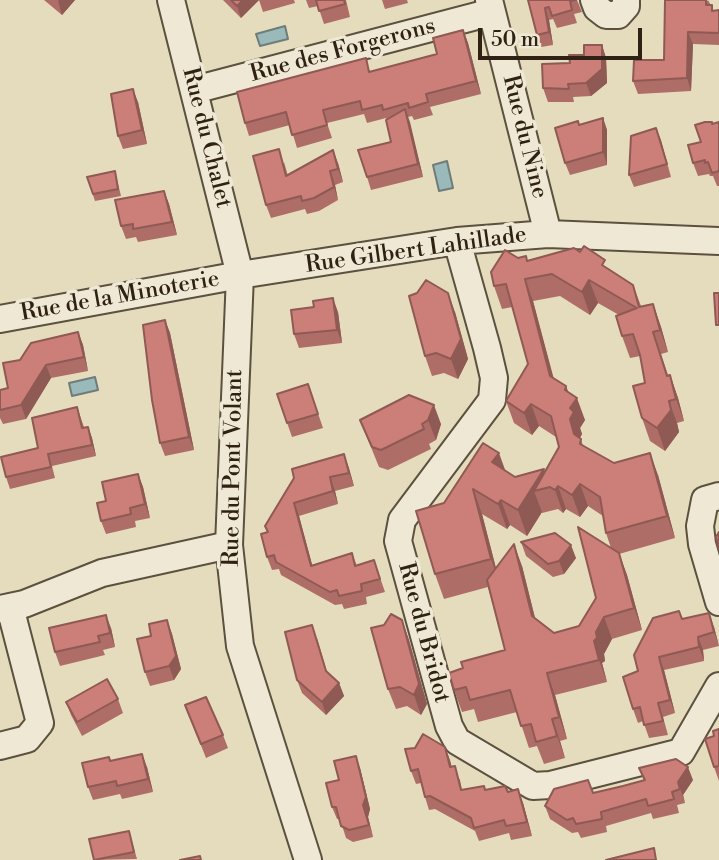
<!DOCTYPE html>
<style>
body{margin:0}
#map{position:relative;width:719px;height:860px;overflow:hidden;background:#e5dcbe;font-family:"Libre Bodoni",serif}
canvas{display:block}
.scale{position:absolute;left:478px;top:28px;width:164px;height:32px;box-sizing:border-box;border:4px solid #2f2113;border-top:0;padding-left:9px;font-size:21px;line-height:24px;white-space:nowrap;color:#2f2113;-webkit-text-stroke:5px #eee8d5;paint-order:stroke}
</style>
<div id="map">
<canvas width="719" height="860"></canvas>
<div class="scale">50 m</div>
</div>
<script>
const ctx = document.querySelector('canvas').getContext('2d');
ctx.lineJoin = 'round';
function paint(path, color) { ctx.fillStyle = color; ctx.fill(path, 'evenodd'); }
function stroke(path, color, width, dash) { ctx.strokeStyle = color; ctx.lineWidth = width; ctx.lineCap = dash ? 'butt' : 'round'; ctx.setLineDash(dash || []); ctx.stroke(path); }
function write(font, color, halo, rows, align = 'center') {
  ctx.font = font + ' "Libre Bodoni",serif'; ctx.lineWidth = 7; ctx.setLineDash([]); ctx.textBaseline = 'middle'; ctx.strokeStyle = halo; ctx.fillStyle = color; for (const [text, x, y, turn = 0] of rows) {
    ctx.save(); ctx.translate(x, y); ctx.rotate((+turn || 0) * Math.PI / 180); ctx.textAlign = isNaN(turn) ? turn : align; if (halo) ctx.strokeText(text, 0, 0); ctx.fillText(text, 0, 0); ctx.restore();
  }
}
const water = new Path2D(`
 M285 26 288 39 260 46 256 34Z
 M447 161 453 188 439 191 433 165Z
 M95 377 98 390 72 396 69 383Z`);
paint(water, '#99b9bb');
stroke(water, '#6f7c78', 2);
const minor = new Path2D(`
 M171 0 240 275 229 545 240 646 308 860
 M489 0 548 234
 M594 0 597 8 606 15H618L626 6V0
 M194 90 492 12
 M457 241 487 348 494 378 492 400 402 520 398 541 449 726 457 741 533 786 550 785 681 752 719 686
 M0 319 240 275 457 241 548 234 719 241
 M719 496 705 500 700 526 702 544 719 602
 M0 609 24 604 102 573 229 545
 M0 746 27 739 40 723 10 607`);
stroke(minor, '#5c503e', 30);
stroke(minor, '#eee8d5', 26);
paint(new Path2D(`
 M44 0H75L62 15Z
 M223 0H294L295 3 263 12 259 0 241 18Z
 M306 0H346L350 17 324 24 318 6 309 8Z
 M382 0H407L408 3 385 9Z
 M528 0H577L582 12 574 14 577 23 557 28 553 19 549 20 553 45 541 47 537 35Z
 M708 0 714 11 719 10V45L693 44 691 91 638 94 633 81 664 60Z
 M463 30 468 43 481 94 430 107 433 115 414 120 412 116 408 117 423 177 371 190 367 177 391 142 386 118 367 123 364 114 327 123 332 138 297 148 290 125 249 136 245 123 370 72 437 54Z
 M602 45 606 58 607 83 591 96 573 97 574 102H548L543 88 570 63Z
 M138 102 147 144 123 149 118 136Z
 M603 118 607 130V165L570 175 565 163 580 125Z
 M719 122V186H717L713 176H710L709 174 698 176 693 163 701 142 712 124Z
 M656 128 671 177 634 187 629 175Z
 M284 162 288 176 338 163 343 182 335 185 338 200 319 211 307 214 305 209 271 218 266 205Z
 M115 171 121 196 95 201 87 177Z
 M164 191 169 204 177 235 138 242 136 237 126 239 121 226Z
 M518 258 528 261 608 268 633 285 641 306 653 304 661 327 668 352 661 354 668 375H670L678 398 684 421 677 423 679 432 665 451 650 441 642 418 645 383 640 356 630 358 622 336 619 315 598 303 590 315 560 296 533 301 553 378 566 386 568 392 585 420 580 428 582 434 580 438 583 445 614 463 658 475 675 538 619 554 627 575 642 630 612 639 604 654 605 661 602 663 607 682 555 695 567 739 560 741 565 758 544 764 537 746 529 748 517 712 478 722 474 709 462 712 454 690 463 668 505 650 488 587 444 599 435 574 444 503 505 470 515 477 545 472 559 447 556 437 539 426 532 435 514 423 506 401 528 364 512 307 502 309 494 286ZM588 506 603 516 606 533 611 548 596 598 579 626 554 633 535 618 522 566 496 568 482 514 507 529 510 525 527 536 542 512V513L558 509 563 513 566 509 580 517Z
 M338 312 342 343 299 348 294 334Z
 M455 312 468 359 458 379 444 373 432 376 425 356Z
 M165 320 170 333 194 450 165 456 160 443Z
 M78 332 83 345 88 371 51 378 26 419 3 424 0 418V390L8 388 20 360Z
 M308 384 323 428 292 437 277 394Z
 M409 395 441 424 436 440 429 444 431 449 388 470 379 467 360 420Z
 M77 407 84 427H88L92 438 96 456 52 466 55 478 10 489 6 477 38 448Z
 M344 454 354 486 335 491 338 504 299 516 312 565 352 553 357 566 374 560 385 592 366 597 367 604 344 609 342 604 335 605 281 575 279 569 272 570 267 557 268 532 265 526Z
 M138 474 143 487 150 518 135 521 136 527 106 534 101 521 106 501Z
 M521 542 576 558 564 574 553 577 526 556Z
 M682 619 714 627 719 646 703 650 704 661 664 670 675 713 663 717 668 735 649 738 643 721 638 723 633 709 638 671Z
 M167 620 172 634 181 669 174 680 150 686 145 672 151 636Z
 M402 620 409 640 427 704 421 715 407 706 396 709 388 689Z
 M111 628 115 647 103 650 105 655 60 666 55 652Z
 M317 638 327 672 339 683 344 696 326 715 302 693 297 680Z
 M118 699 123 713 82 736 71 715 66 702Z
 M185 705 223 735 228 748 206 758Z
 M719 729V781L714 767V736Z
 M445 747 452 767 460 780 462 790H485L508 792 523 803 532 836 511 840 509 833 479 841 475 831 435 809 429 810 425 797 421 783 416 784 411 771Z
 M110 761 147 767 153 792 122 799 120 794 93 800 88 787Z
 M360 768 370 809 368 817 373 837 353 842 346 838 340 819H337L332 807 339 780Z
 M639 768 693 780 683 795 685 803 677 805 679 813 653 819 651 813 606 826 607 832 581 838 578 832 572 833 550 819 545 806 644 781Z
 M129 831 137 859 94 860Z`), '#af6d67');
paint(new Path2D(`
 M59 0H75L62 15 58 1Z
 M243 0H259L241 18 237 6Z
 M545 8 549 20 553 45 549 32Z
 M463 30 468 43 481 94 476 81Z
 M688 32 693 44 691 91 687 78Z
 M602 45 606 58 607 83 591 96 586 83Z
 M133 89 138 102 147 144 142 130Z
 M405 109 410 122 423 177 418 164Z
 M603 118 607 130V165L603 152Z
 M656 128 661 140 671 177 667 164Z
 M333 150 338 163 343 182 338 169Z
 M330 171 335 185 338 200 334 187Z
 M164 191 169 204 177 235 172 222Z
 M525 279 533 301 559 398 550 376Z
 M589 280 598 303 590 315 582 292Z
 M448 293 455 312 468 359 458 379 451 359Z
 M333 298 338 312 342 343 337 330Z
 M653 304 661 327 668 352 660 330Z
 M165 320 170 333 194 450 189 437Z
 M78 332 83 345 88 371 84 357Z
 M46 365 51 378 26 419 21 405Z
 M670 375 678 398 684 421 676 399Z
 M566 386 573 404 577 398 585 420 580 428 582 434 578 441 574 434 570 419 565 390Z
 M669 401 677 423 679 432 665 451 657 428Z
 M531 404 539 426 532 435 524 413Z
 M434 405 441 424 436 440 428 420Z
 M88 427 92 438 96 456 92 445Z
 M499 453 508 478 492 462Z
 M650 453 658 475 675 538 667 516Z
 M344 454 349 468 354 486 349 473Z
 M544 469 550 487 534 491 542 512 527 536 518 510Z
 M138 474 143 487 150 518 145 504Z
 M330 477 335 491 338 504 333 491Z
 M580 484 588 506 580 517 572 495Z
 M558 486 566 509 563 513 555 490Z
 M473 489 482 514 500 584 491 559Z
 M501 500 510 525 507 529 498 504Z
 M294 503 299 516 316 579 311 566Z
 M514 544 522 566 540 638 532 616Z
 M571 545 576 558 564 574 559 561Z
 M619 553 627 575 642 630 634 608Z
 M709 613 714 627 719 646 714 632Z
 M106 615 111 628 115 647 110 633Z
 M604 617 612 639 604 654 605 661 602 663 607 682 599 660 594 641 596 632Z
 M167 620 172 634 181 669 174 680 169 666Z
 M402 620 409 640 427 704 421 715 414 695Z
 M698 637 703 650 704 661 699 647Z
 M659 657 664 670 675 713 670 700Z
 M547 673 555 695 567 739 559 717Z
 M339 683 344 696 326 715 322 702Z
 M552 719 560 741 565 758 557 736Z
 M445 747 450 760 455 781 450 767Z
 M142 754 147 767 153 792 148 779Z
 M356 756 360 768 370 809 368 817 373 837 363 805Z
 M688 767 693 780 683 795 685 803 678 782Z
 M518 789 523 803 532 836 527 822Z`), '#8f5954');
const building = new Path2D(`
 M231 0H243L237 6Z
 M316 0H344L345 4 319 11Z
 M528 0H576L570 1 572 10 552 16 549 7 545 8 549 32 537 35Z
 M665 0H706V5H712V11L719 10V33L688 32 687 78 633 81 634 60H664Z
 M463 30 476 81 426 94 428 102 409 108 408 103 383 110 382 105 362 110 360 101 323 110 327 125 292 135 286 112 245 123 237 92 366 58 369 72 437 54 433 38Z
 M584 45H602V69L586 83 568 84 569 89 543 88 542 64 570 63 569 55H584Z
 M133 89 142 130 118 136 111 94Z
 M405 109 418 164 367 177 358 150 391 142 386 120Z
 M603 118V152L565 163 555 128 578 121 579 125Z
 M705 122H712V124L719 122V171L712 173 708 162 705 163V160L693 163 688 145 701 142 695 125Z
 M656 128 667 164 629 175 631 136Z
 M279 149 286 176 333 150 338 169 330 171 334 187 314 198 302 201 301 196 266 205 253 156Z
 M115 171 118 189 93 194 87 177Z
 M164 191 172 222 133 229V224L121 226 115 200Z
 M584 246 605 260 602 265 633 285 639 307 653 304 660 330 653 332 667 376 670 375 676 399 669 401 671 410 657 428 642 418 633 386 645 383 640 355 633 334 622 336 616 316 637 308 589 280 582 292 552 274 525 279 550 376 566 386 565 390 577 398 570 408 574 412 570 419 574 434 581 439 580 444 614 463 650 453 667 516 606 533 600 497 580 484 572 495 558 486 555 490 550 487 534 491 559 447 551 416 531 404 524 413 506 401 528 364 506 284 494 286 491 272 505 250 518 258 526 256 527 261 574 248 580 252Z
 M426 280 448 293 461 339 451 359 436 353 425 356 409 296 417 293Z
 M714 293H719V325H716Z
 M333 298 337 330 294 334 291 310 314 307 313 301Z
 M165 320 189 437 160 443 152 400 143 325Z
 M78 332 84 357 46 365 21 405 0 410V390L8 388 3 363 20 360 31 343Z
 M308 384 318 414 287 423 277 394Z
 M409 395 434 405 428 420 422 424 424 429 381 450 372 447 360 420Z
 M77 407 82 428 88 427 92 445 48 454 51 467 6 477 1 457 38 448 32 418Z
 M483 443 499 453 492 462 515 477 544 469 518 510 501 500 498 504 473 489 491 559 435 574 416 511 444 503Z
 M344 454 349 473 330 477 333 491 294 503 311 566 352 553 355 566 374 560 380 579 361 584 362 591 339 596 337 590 330 592 276 562 274 555 267 557 261 534 268 532 265 526 294 478 292 469Z
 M138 474 145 504 130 508 131 514 101 521 97 503 106 501 102 482Z
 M578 527 619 553 634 608 604 617 596 632 597 638 594 641 599 660 547 673 559 717 552 719 557 736 536 742 531 724 521 726 510 690 470 700 466 687 454 690 449 673 463 668 461 662 505 650 487 580 514 544 532 616 554 633 579 626 596 598Z
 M719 532V549L716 537Z
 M555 533 571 545 559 561 548 564 521 542Z
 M679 611 682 619 709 613 714 632 698 637 699 647 659 657 670 700 658 703 663 721 644 725 640 707 633 709 623 677 638 671 634 655 653 618Z
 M391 614 402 620 419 684 414 695 400 687 388 689 371 628 384 625Z
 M106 615 110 633 98 636 100 642 55 652 49 628Z
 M167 620 176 656 169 666 145 672 137 639 151 636 149 624Z
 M312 625 326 671 339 683 322 702 297 680 285 632Z
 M107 679 118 699 77 722 66 702Z
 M206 697 223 735 201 744 185 705Z
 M719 729V766L714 767 705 739 714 736 713 731Z
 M423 734 445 747 450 767 455 766 461 790 484 786 485 790 505 786 508 792 518 789 527 822 506 826 504 820 474 828 471 818 430 796 425 797 418 769 411 771 405 749 415 748Z
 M142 754 148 779 117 786 116 781 88 787 82 763 109 757 110 761Z
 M356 756 366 797 363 805 369 825 349 830 341 826 336 807H332L326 783 339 780 334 761Z
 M676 759 688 767 678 782 680 789 672 792 674 799 648 806 646 799 601 812 602 819 576 824 573 818 567 820 545 806 554 789 588 780 593 793 623 786 645 780 639 768Z
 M129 831 134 852 94 860 89 839Z
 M654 848 656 860H606Z
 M200 856 201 860H180Z`);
paint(building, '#cc7f78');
stroke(building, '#8f5954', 2);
write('23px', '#2f2113', '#eee8d5', [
 ["Rue des Forgerons",343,51,-15],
 ["Rue du Nine",524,137,76],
 ["Rue du Chalet",206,138,76],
 ["Rue Gilbert Lahillade",416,251,-8],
 ["Rue de la Minoterie",120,297,-10],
 ["Rue du Pont Volant",234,468,-89],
 ["Rue du Bridot",423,633,75]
]);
</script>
